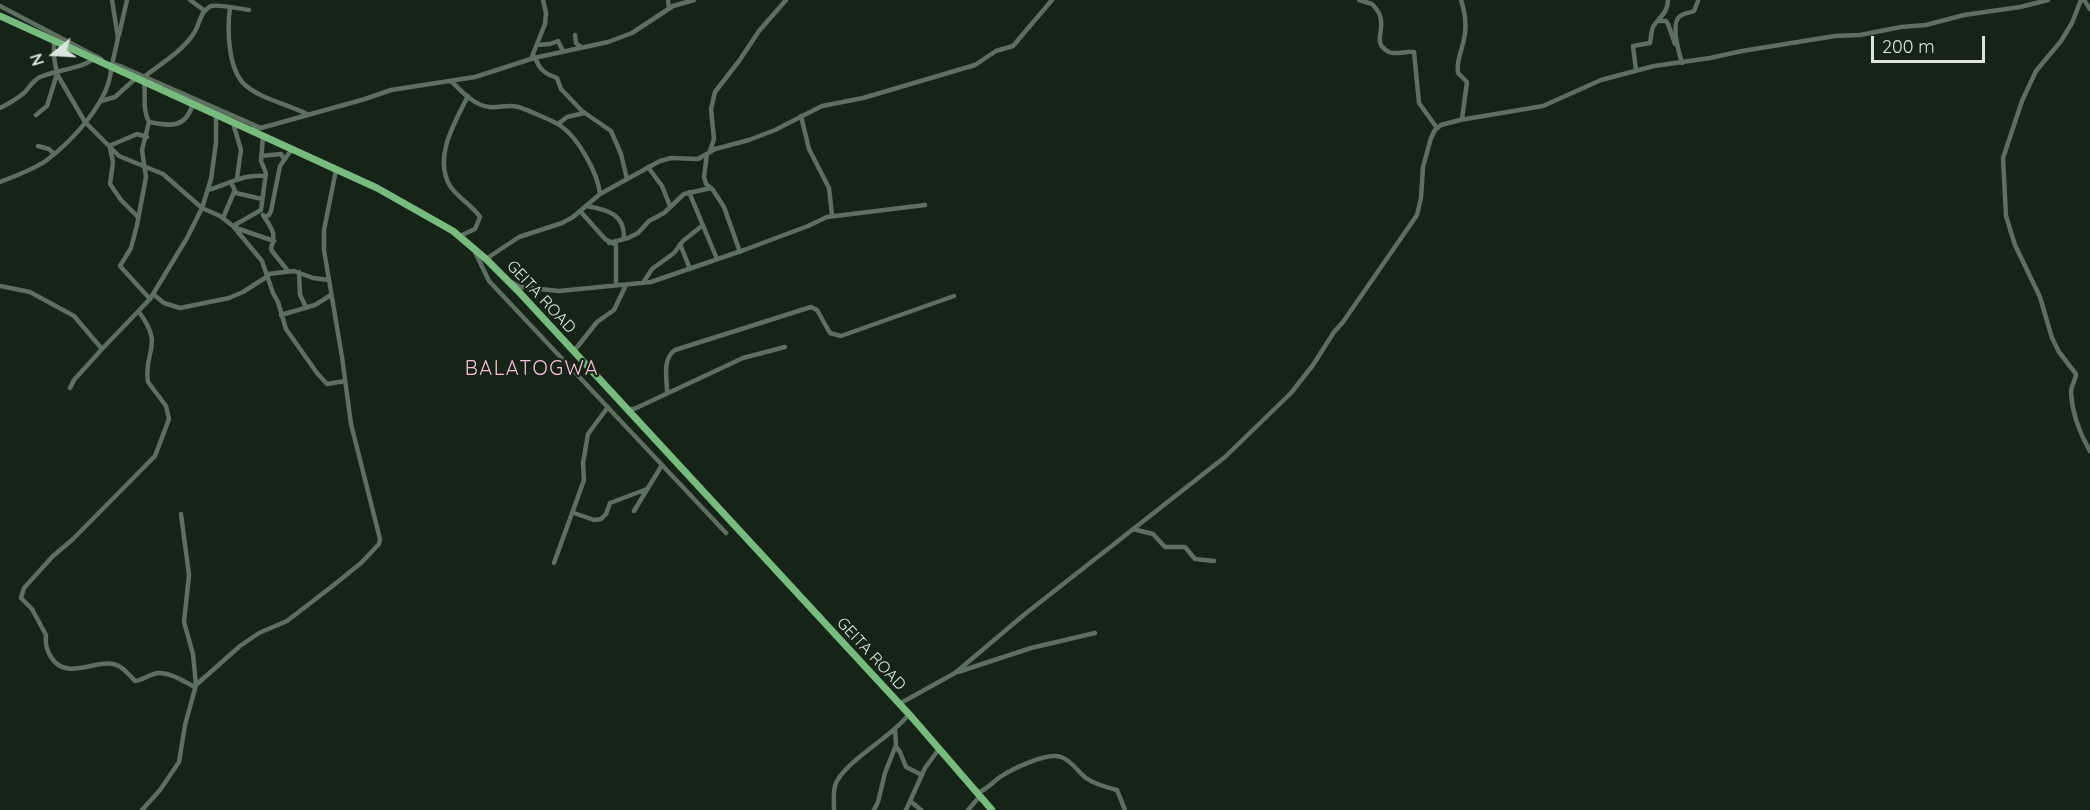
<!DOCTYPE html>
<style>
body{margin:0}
#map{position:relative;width:2090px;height:810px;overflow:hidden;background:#152417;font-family:Quicksand,sans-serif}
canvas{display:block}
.north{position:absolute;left:24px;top:24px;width:60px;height:60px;-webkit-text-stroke:4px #152417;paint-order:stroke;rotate:252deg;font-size:16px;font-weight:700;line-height:24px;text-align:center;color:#dbe5dc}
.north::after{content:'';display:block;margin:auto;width:21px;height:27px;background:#dbe5dc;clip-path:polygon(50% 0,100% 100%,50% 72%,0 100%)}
.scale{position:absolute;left:1871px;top:36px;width:114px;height:27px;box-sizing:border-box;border:3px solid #dbe5dc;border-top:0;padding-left:8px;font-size:18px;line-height:21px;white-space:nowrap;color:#dbe5dc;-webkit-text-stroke:4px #152417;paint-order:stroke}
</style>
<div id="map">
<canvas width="2090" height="810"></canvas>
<div class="north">N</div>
<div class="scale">200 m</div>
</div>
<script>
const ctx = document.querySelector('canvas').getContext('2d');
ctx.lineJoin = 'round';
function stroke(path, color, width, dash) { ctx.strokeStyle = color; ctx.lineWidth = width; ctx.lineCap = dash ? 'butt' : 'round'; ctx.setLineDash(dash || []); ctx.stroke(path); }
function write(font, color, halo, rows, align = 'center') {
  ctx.font = font + ' Quicksand,sans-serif'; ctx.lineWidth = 4.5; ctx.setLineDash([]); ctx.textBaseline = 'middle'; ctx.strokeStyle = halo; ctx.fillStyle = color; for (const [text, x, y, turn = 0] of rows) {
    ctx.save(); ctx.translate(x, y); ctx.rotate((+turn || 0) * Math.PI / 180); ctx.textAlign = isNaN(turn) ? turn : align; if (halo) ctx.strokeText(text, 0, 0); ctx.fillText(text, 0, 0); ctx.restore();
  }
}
stroke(new Path2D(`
 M190 0 205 11
 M668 0 669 9
 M1359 0 1372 4C1376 8 1381 15 1381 21 1383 33 1373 44 1389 52 1396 55 1406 51 1414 52L1419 103 1437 128
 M1461 0C1465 12 1467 26 1464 39 1462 51 1456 60 1458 73L1467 82 1462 119
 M2081 0 2072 23 2061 41 2036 71 2022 101 2003 158 2006 216 2015 245 2040 297 2052 338 2059 352 2076 374C2076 380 2071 385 2071 392 2072 413 2079 432 2090 451
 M2084 0 2090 9
 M0 6 101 59
 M230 8C227 29 228 68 244 84 260 99 288 104 307 114
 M1660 21H1666L1668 24 1675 44
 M119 35 127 0
 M575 35 576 43 581 47
 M54 40V57L57 74 85 122 119 156 163 174 202 208 220 216 233 226 262 261 273 293 278 302 286 329 317 373 327 384 345 381
 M537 45 550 44 558 41 563 51
 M535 57C539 70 546 74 557 78L561 89 582 111 611 131 621 154 627 179
 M531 59 545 24 546 13 543 0
 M1682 63C1679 53 1671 25 1679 17 1683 13 1690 13 1694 11L1698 1
 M111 64 120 66 261 128
 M112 65 118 38 112 0
 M1636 70 1633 46 1650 43C1651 38 1651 32 1653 27 1659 17 1668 13 1668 0
 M144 77C160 64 183 51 194 33 200 24 200 11 211 6 219 4 240 9 249 10
 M144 81C146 96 142 109 149 122 171 126 185 129 193 104
 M452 82C461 91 476 107 490 107 499 108 509 104 518 107 523 108 558 123 561 126 578 138 598 173 600 194
 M101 101 115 97 136 78
 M0 108C8 104 17 99 24 93 30 87 32 81 40 77 56 70 81 69 93 59
 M36 115 47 106 57 74
 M801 116 809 149 829 188 832 215
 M149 122 142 150 146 177 137 225 131 248 120 266 150 299
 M233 123 241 150 237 178
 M558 124 567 117 584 113
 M250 129 261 128 365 99 391 90 475 77 534 58 608 42 632 33 673 6 694 0
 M38 146 49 149 54 154
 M109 146 137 134 147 137
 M110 148 113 162 110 184 121 200 138 217
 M710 151 714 139 711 109 715 92 739 61 759 31 786 0
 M707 154 704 177 706 184 713 190 724 207 740 252
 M261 156 281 154 284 159
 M648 167 662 186 670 206
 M0 182C15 176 33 170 47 160 72 141 111 100 111 67
 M231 182 236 193 262 199
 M208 190C230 184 241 174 265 176
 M689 192 717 259
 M587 206C607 210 625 213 624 239
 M581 212 605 239 616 245V285
 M263 215C271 228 277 233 271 248L272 251 288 271
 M264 217 269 215 271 211 280 166 292 149
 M223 218 234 192
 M233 226 261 210 266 173 261 161 263 136
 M236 228 274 241
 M460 236 475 229 480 217C472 205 458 198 450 186 433 157 455 122 468 96
 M609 243 628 238 638 233 649 221 664 213 684 194 711 188
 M680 244 690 269
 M475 252 489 281 726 533
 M486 259 519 237 562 223 573 217 600 194 660 161 671 158 698 159 715 149 749 140 775 130 822 106 863 98 975 65 996 51 1013 46 1052 0
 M299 272 300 295 306 307
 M268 274 294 271 313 278 329 280
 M511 282 521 287 559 291 651 282 744 250 808 226 827 217 925 205
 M643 283 652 269 674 253 683 241 703 225
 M0 286 30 292 74 316 102 349
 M153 294 164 303 180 308 229 298 243 292 268 276
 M139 312C165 347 143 350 148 382L166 406 169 419 155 456 72 540 53 556 24 588 21 598 32 609 46 635C45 643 46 649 51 657 65 681 95 660 113 664 123 666 128 674 135 681 143 680 150 674 158 673 171 672 184 682 195 687
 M281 315 315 305 331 295
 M572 350 574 351 597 322 614 310 626 285
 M70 388 74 380 102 349 150 299 187 238 202 208 211 179 216 143V114
 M667 392C667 378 662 359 675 350L811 307 817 310 830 333 841 336 954 296
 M626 409H634L743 358 785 347
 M634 511 662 465
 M574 513 594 520 601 519 606 514 610 503 647 489
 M181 514 189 575 184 622 193 654 196 685
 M1133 529 1153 534 1165 547H1185L1195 559 1214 561
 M554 563 584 480 583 463 588 434 608 407
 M958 672 1031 648 1095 633
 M899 704 955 673 1025 614 1225 457 1291 393 1313 365 1334 332 1343 322 1417 215 1421 198 1423 167 1431 138 1435 130 1441 125 1460 120 1543 106 1601 80 1654 66 1710 58 1742 51 1835 36 1860 35 1901 27 1926 25 1964 15 2020 7 2048 0
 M896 747 900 752 906 767 922 775
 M977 793C985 791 993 782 1000 777 1012 769 1047 752 1061 757 1072 761 1077 771 1086 778 1096 785 1106 787 1117 790L1125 810
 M910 801 921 810
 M142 810 160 790 179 762 185 725 196 685 240 646 259 633 287 621 335 584 361 563 379 544 380 539 351 424 342 357 324 250V230L336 170
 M834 810C834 802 833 794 835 786 840 764 894 736 909 714
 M874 810 878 802 885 773 896 745 895 729
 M906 810 925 768 939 749
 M968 810 980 796`), '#5d6f5f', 4.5);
stroke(new Path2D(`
 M0 16 377 188 453 231 486 259 521 294 909 714 992 810`), '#77bb7f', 7);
write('16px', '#dbe5dc', '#152417', [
 ["GEITA ROAD",541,297,47],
 ["GEITA ROAD",871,654,47]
]);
ctx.letterSpacing = '1.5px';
write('20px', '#ffbfdb', '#152417', [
 ["BALATOGWA",532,369]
]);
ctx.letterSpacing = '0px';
</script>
